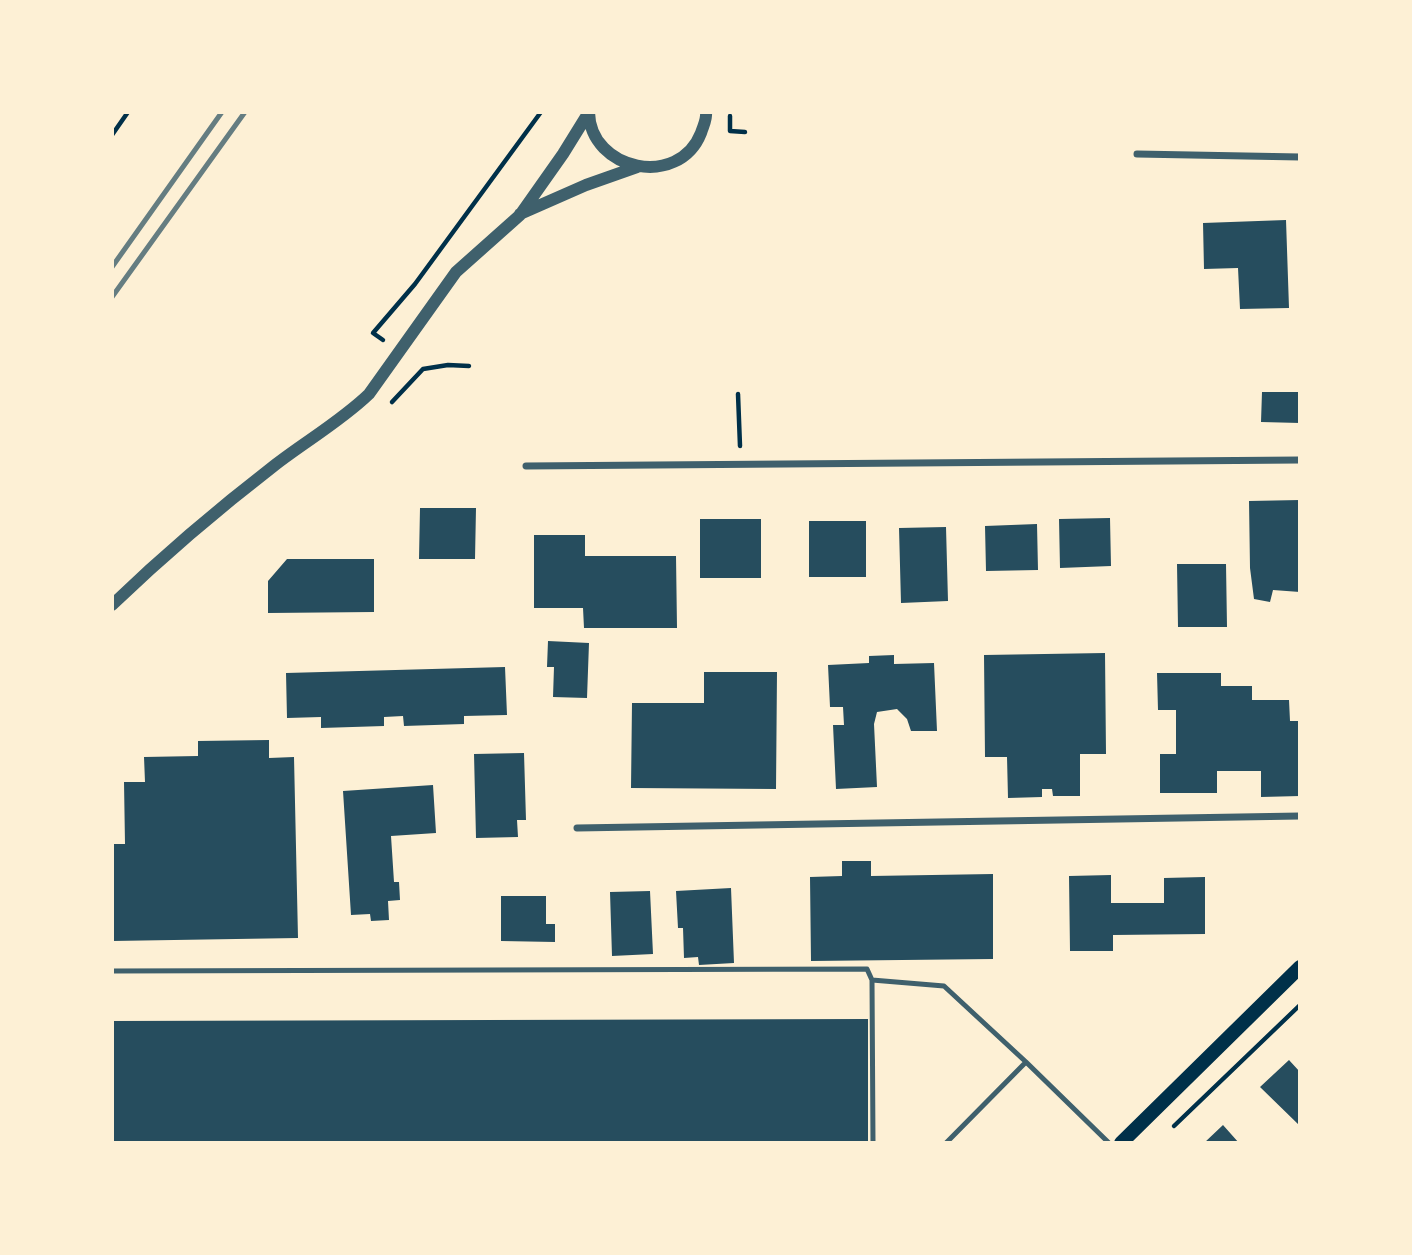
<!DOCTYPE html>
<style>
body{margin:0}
#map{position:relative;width:1412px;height:1255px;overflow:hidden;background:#fdf0d5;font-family:"Open Sans",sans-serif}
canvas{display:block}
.frame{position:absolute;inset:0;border:114px solid #fdf0d5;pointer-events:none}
</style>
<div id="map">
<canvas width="1412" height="1255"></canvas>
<div class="frame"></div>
</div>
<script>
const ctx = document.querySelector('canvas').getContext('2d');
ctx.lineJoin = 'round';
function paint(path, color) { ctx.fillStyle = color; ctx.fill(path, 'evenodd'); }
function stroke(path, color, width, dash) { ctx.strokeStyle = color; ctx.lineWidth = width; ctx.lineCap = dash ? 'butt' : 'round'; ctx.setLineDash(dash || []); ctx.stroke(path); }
paint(new Path2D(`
 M1286 220 1289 308 1240 309 1238 268 1204 269 1203 223Z
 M1262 392H1300V423L1261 422Z
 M1300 500V592L1273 590 1270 602 1254 599 1250 568 1249 501Z
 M420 508H476L475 559H419Z
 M1110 518 1111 566 1060 568 1059 519Z
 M700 519H761V578H700Z
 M809 521H866V577H809Z
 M1037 524 1038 570 986 571 985 526Z
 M946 527 948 601 901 603 899 528Z
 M534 535H585V556H676L677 628H584L583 608H534Z
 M287 559H374V612L268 613V581Z
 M1177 564H1226L1227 627H1178Z
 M548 641 589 643 587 698 553 697 554 667H547Z
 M1105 653 1106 754H1080V796H1053L1052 789H1042V797L1008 798 1007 757H985L984 655Z
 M894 655V664L934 663 937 731H911L907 719 897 709 877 712 874 724 877 787 836 789 833 725H844L843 707H830L828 665 869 663V656Z
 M505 667 507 715 464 716V724L404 726 403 716 384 717V726L321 728V717L287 718 286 673Z
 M704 672H777L776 789 631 788 632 703H704Z
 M1157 673H1221V686H1252V700H1289L1290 721H1300V796L1261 797V771H1217V793H1160V754H1176V710H1158Z
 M269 740V758L294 757 298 938 112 941V844H125L124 782H145L144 757 198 756V741Z
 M524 753 526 820H517L518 837 476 838 474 754Z
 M433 785 436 833 391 836 394 882H399L400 900 388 901 389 920 371 921 370 914 351 915 343 791Z
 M842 861H871V876L993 874V959L811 961 810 877 842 876Z
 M1111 875V903H1164V878L1205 877V934L1113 935V951H1070L1069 876Z
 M731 888 734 963 699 965 698 957 684 958 683 928H678L676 891Z
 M650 891 653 954 612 956 610 892Z
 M501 896H546V924H555V942L501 941Z
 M868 1019V1143H112V1021Z
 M1289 1060 1300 1072V1126L1260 1087Z
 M1223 1125 1239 1143H1204Z`), '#264d5e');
stroke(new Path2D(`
 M730 116V131L745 132
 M112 135 128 112
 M383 340 373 333 415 284 541 112
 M738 394 740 446
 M392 402 423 369 448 365 469 366
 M1174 1126 1300 1005`), '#003049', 4.5);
stroke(new Path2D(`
 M112 971 867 969 872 980
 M873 1143 872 980 944 986 1026 1062
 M946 1143 1026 1062 1109 1143`), '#3f606c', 5);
stroke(new Path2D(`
 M1137 154 1300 157
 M526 466 1300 460
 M577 828 1300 816`), '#3f606c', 7);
stroke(new Path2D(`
 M589 112C590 171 679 189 701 133 703 126 707 120 706 112
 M520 214 586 185 637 167
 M112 605C164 555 218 509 275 465 306 441 341 421 369 394L456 272 520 215 563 154 589 112`), '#3f606c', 12);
stroke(new Path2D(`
 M1121 1143 1300 967`), '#003049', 14);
stroke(new Path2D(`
 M112 267 222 112
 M112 297 245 112`), '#657d81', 5);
</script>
